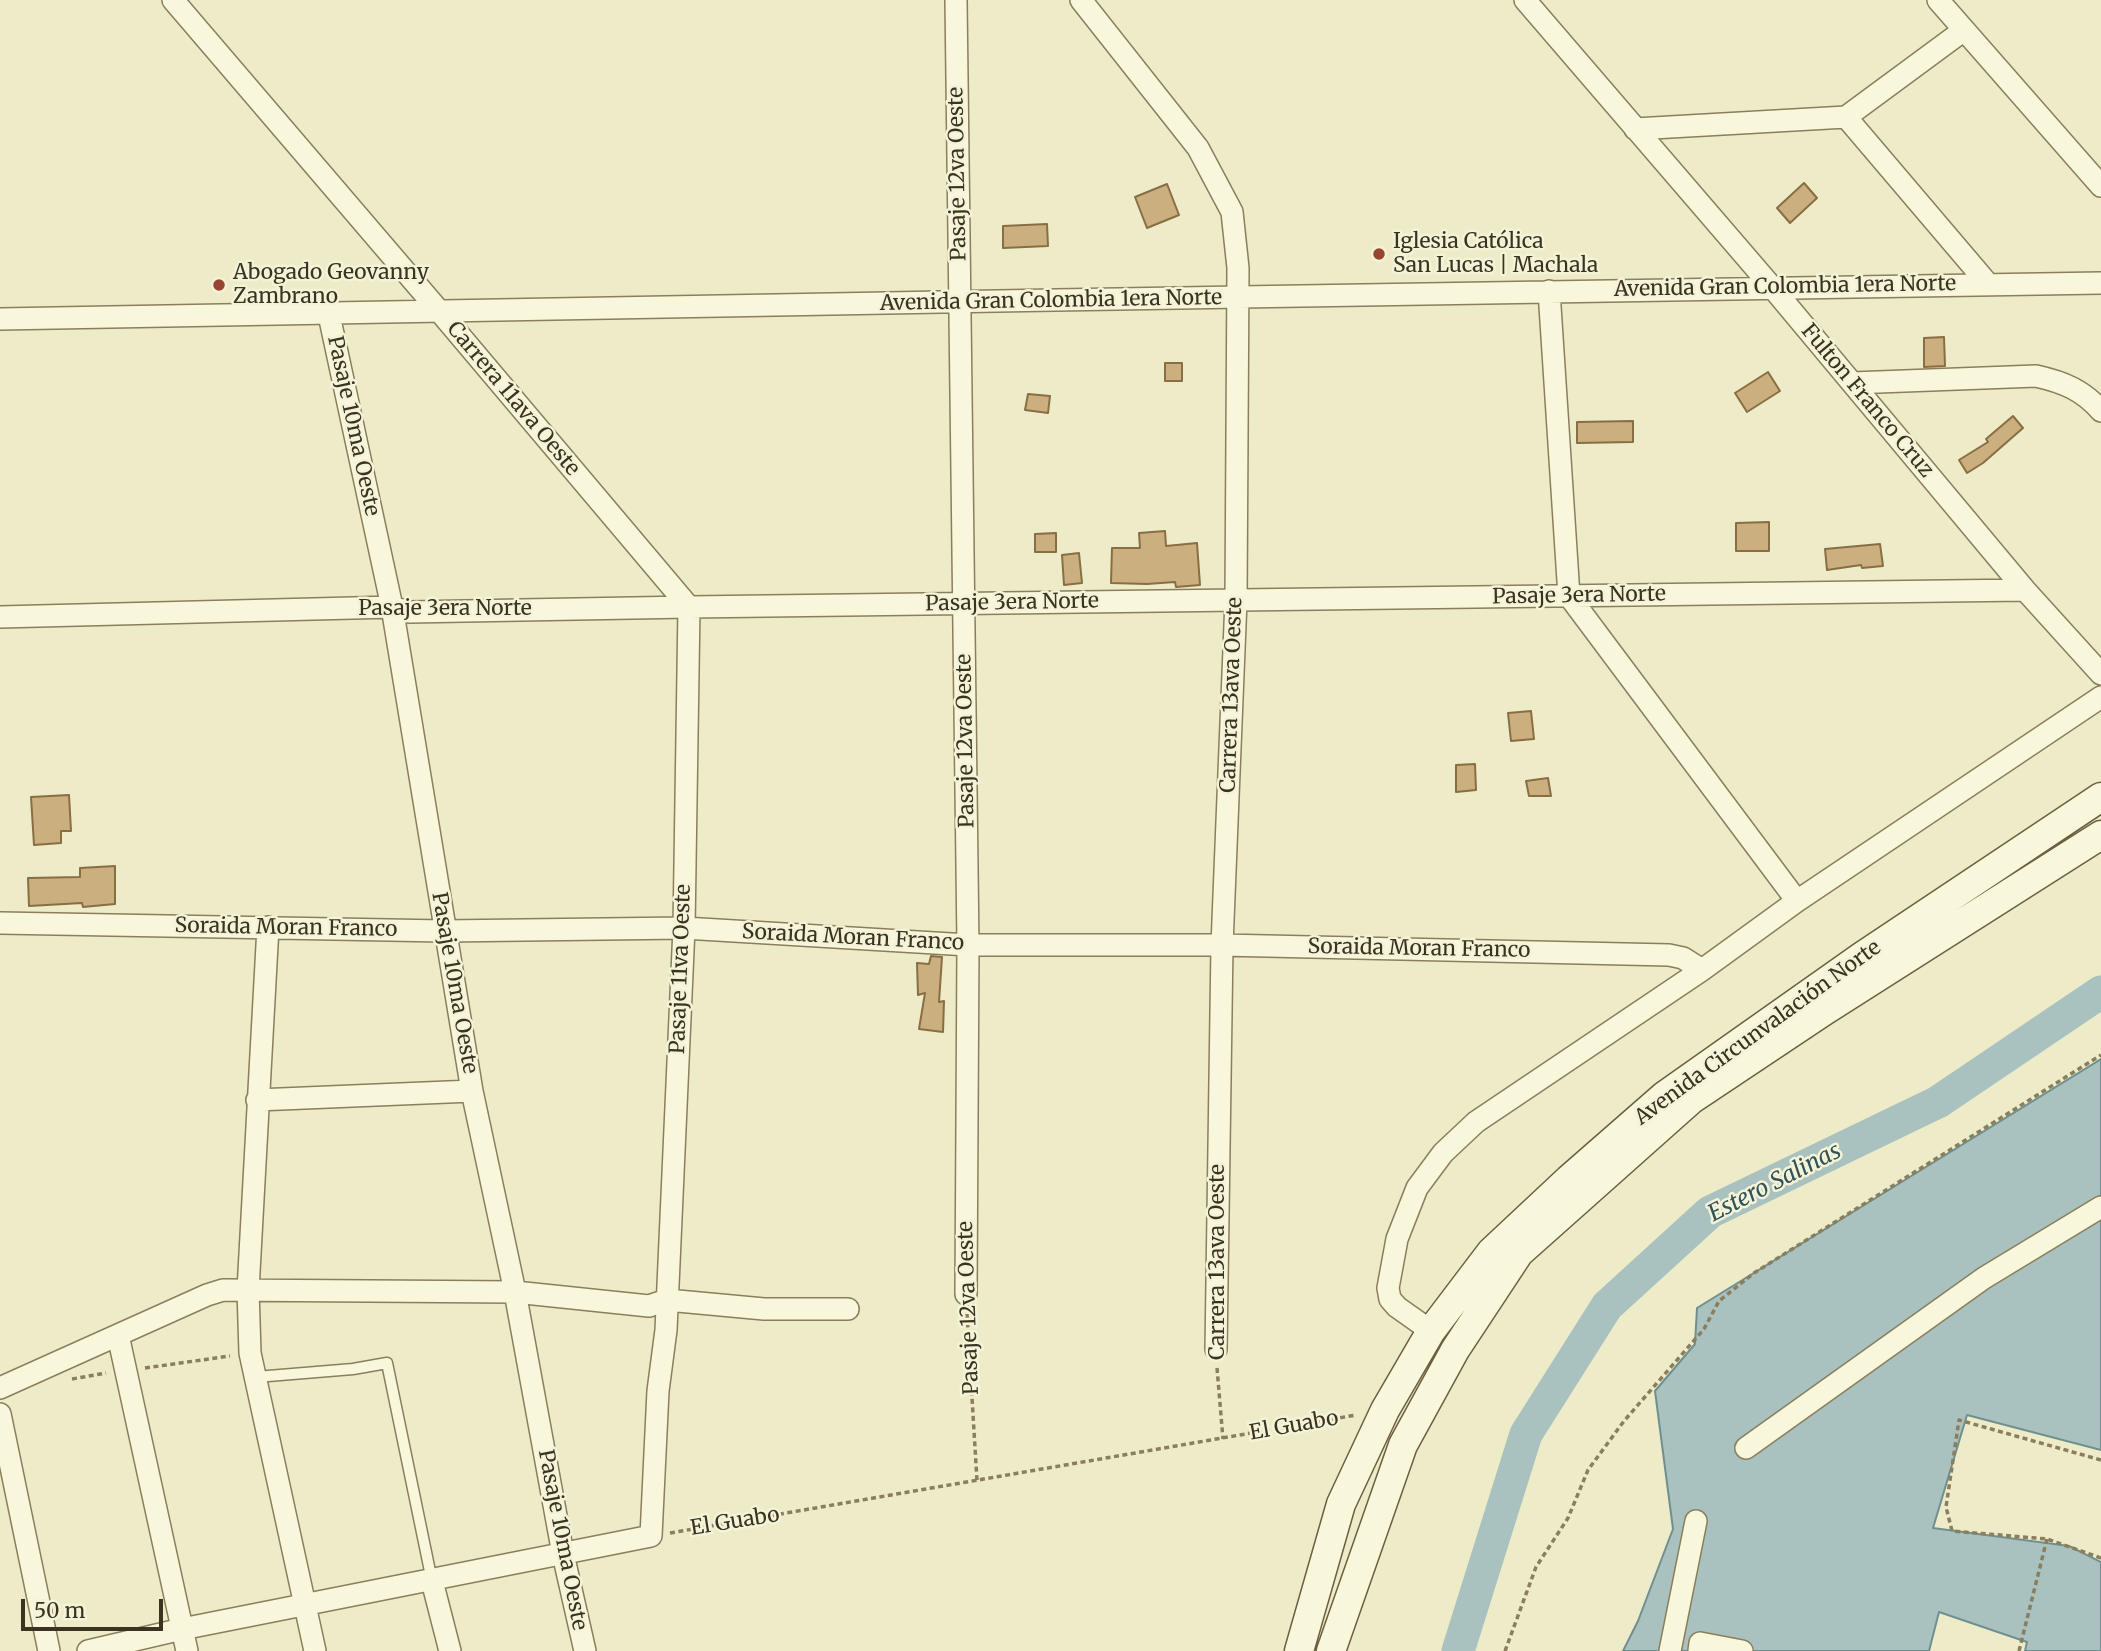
<!DOCTYPE html>
<meta charset="utf-8">
<style>
body{margin:0}
#map{position:relative;width:2101px;height:1651px;overflow:hidden;background:#eeebc8;font-family:Merriweather,serif}
canvas{display:block}
.scale{position:absolute;left:21px;top:1599px;width:142px;height:32px;box-sizing:border-box;border:4px solid #3a3320;border-top:0;padding-left:9px;font-size:21px;line-height:24px;white-space:nowrap;color:#3a3320;-webkit-text-stroke:5px #f5f3d7;paint-order:stroke}
</style>
<div id="map">
<canvas width="2101" height="1651"></canvas>
<div class="scale">50 m</div>
</div>
<script>
const ctx = document.querySelector('canvas').getContext('2d');
ctx.lineJoin = 'round';
function paint(path, color) { ctx.fillStyle = color; ctx.fill(path, 'evenodd'); }
function stroke(path, color, width, dash) { ctx.strokeStyle = color; ctx.lineWidth = width; ctx.lineCap = dash ? 'butt' : 'round'; ctx.setLineDash(dash || []); ctx.stroke(path); }
function write(font, color, halo, rows, align = 'center') {
  ctx.font = font + ' Merriweather,serif'; ctx.lineWidth = 5; ctx.setLineDash([]); ctx.textBaseline = 'middle'; ctx.strokeStyle = halo; ctx.fillStyle = color; for (const [text, x, y, turn = 0] of rows) {
    ctx.save(); ctx.translate(x, y); ctx.rotate((+turn || 0) * Math.PI / 180); ctx.textAlign = isNaN(turn) ? turn : align; if (halo) ctx.strokeText(text, 0, 0); ctx.fillText(text, 0, 0); ctx.restore();
  }
}
const water = new Path2D(`
 M2101 1059V1450L1967 1415 1933 1528 2069 1546 2101 1562V1651H2025L2027 1642 1939 1612 1929 1651H1623L1638 1621 1673 1529 1655 1391 1695 1344 1697 1308Z`);
paint(water, '#a9c2c0');
stroke(water, '#6f908f', 2);
stroke(new Path2D(`
 M1458 1651 1526 1434 1607 1306 1710 1212 1938 1102 2101 992`), '#a9c2c0', 33);
const building = new Path2D(`
 M1804 183 1817 198 1790 223 1777 208Z
 M1167 184 1179 215 1147 228 1135 197Z
 M1047 224 1048 246 1003 248V226Z
 M1944 337 1945 366 1924 367V338Z
 M1165 363H1182V381H1165Z
 M1768 372 1780 391 1747 412 1735 393Z
 M1028 394 1050 396 1048 413 1025 410Z
 M2013 416 2023 428 1983 463 1967 473 1959 460 1988 442 1986 439Z
 M1633 421V442L1577 443V422Z
 M1769 522V551H1736V523Z
 M1165 531 1166 546 1197 543 1200 585 1176 587 1175 582 1147 584 1111 583 1112 548H1140L1139 533Z
 M1056 533V552H1035V534Z
 M1880 544 1883 566 1862 568 1861 565 1827 570 1825 549Z
 M1079 553 1082 583 1064 585 1062 555Z
 M1531 711 1534 739 1511 741 1508 713Z
 M1475 764 1476 790 1456 792V765Z
 M1548 778 1551 796H1529L1526 781Z
 M69 795 71 831H61V843L34 845 31 797Z
 M115 866V904L83 907 82 903 29 906 28 878 80 877V868Z
 M931 956 942 957 939 1002 944 1001 943 1032 919 1029 925 993 918 995 917 963 929 964Z`);
paint(building, '#cbaf7f');
stroke(building, '#886e43', 2);
const lane = new Path2D(`
 M256 1377 353 1369 387 1363 432 1581`);
const street = new Path2D(`
 M956 0 968 945 966 1294
 M1081 0 1198 148 1232 212 1238 268 1236 600 1222 945 1216 1349
 M1525 0 1771 286 2025 590 2101 674
 M1938 0 2101 186
 M1846 117 1964 30
 M1635 129 1846 117 1988 284
 M1549 291 1569 596 1797 901
 M329 315 392 607 472 1091 515 1292 563 1554 585 1651
 M0 319C700 310 1401 289 2101 283
 M1852 383 2036 376C2063 382 2083 390 2101 411
 M0 617 392 607 409 612 689 607 2025 590
 M0 923 444 931 684 928 968 945H1222L1669 955 1683 958 1702 970
 M268 927 248 1290 250 1353 315 1651
 M257 1100 472 1091
 M1431 1331 1397 1307 1390 1299 1388 1288 1397 1239 1417 1188 1443 1153 1476 1122 1702 970 1797 901 2101 697
 M118 1335 187 1651
 M0 1388 207 1295 223 1290 515 1292 649 1306 667 1300 764 1309H848
 M0 1414 49 1651
 M1746 1448 1984 1278 2101 1207
 M432 1581 450 1651
 M88 1651 182 1629 651 1536 658 1391 666 1330 684 928 689 607 440 312 173 0
 M1670 1651 1696 1521
 M1699 1651 1700 1643 1742 1651`);
const secondary = new Path2D(`
 M1299 1651 1341 1504 1385 1410 1431 1331 1491 1252 1569 1179 1664 1096 1861 957 2101 797
 M1331 1651 1403 1445 1455 1350 1519 1253 1692 1099 1824 1011 2101 835`);
stroke(lane, '#8a7e5d', 13);
stroke(street, '#8a7e5d', 24);
stroke(secondary, '#6b5f40', 31);
stroke(new Path2D(`
 M967 1314 977 1481
 M145 1368 230 1356
 M1217 1368 1223 1439
 M72 1379 106 1373
 M2101 1460 1959 1420 1946 1507 1952 1531 2047 1539 2101 1558
 M670 1533 1356 1415
 M1505 1651 1536 1567 1568 1518 1588 1470 1624 1421 1704 1329 1719 1301 1754 1273 2101 1055
 M2019 1651 2047 1539`), '#8a7e5d', 3.5, [5, 3.5]);
stroke(lane, '#f8f6db', 10);
stroke(street, '#f8f6db', 21);
stroke(secondary, '#f8f6db', 28);
for (const [x, y, r, color] of [
 [1379,254,7,"#97452e"],
 [219,285,7,"#97452e"]
]) { const dot = new Path2D(); dot.arc(x, y, r, 0, 2 * Math.PI); ctx.fillStyle = color; ctx.fill(dot); stroke(dot, '#f5f3d7', 2.5); }
write('21px', '#3a3320', '#f5f3d7', [
 ["Pasaje 12va Oeste",958,174,-91],
 ["Avenida Gran Colombia 1era Norte",1785,287,-1],
 ["Avenida Gran Colombia 1era Norte",1051,301,-1],
 ["Carrera 11ava Oeste",513,399,50],
 ["Fulton Franco Cruz",1867,401,50],
 ["Pasaje 10ma Oeste",353,426,78],
 ["Pasaje 3era Norte",1579,596,-1],
 ["Pasaje 3era Norte",1012,603,-1],
 ["Pasaje 3era Norte",445,609],
 ["Carrera 13ava Oeste",1232,695,-88],
 ["Pasaje 12va Oeste",966,741,-91],
 ["Soraida Moran Franco",286,928,1],
 ["Soraida Moran Franco",853,938,3],
 ["Soraida Moran Franco",1419,949,1],
 ["Pasaje 11va Oeste",681,969,-88],
 ["Pasaje 10ma Oeste",454,983,80],
 ["Avenida Circunvalación Norte",1758,1033,-36],
 ["Carrera 13ava Oeste",1218,1262,-90],
 ["Pasaje 12va Oeste",969,1308,-92],
 ["El Guabo",1294,1426,-10],
 ["El Guabo",735,1522,-9],
 ["Pasaje 10ma Oeste",562,1540,79]
]);
write('21px', '#3a3320', '#f5f3d7', [
 ["Iglesia Católica",1393,242],
 ["San Lucas | Machala",1393,266],
 ["Abogado Geovanny",233,273],
 ["Zambrano",233,297]
], 'left');
write('italic 23px', '#30535a', '#f5f3d7', [
 ["Estero Salinas",1775,1183,-27]
]);
</script>
